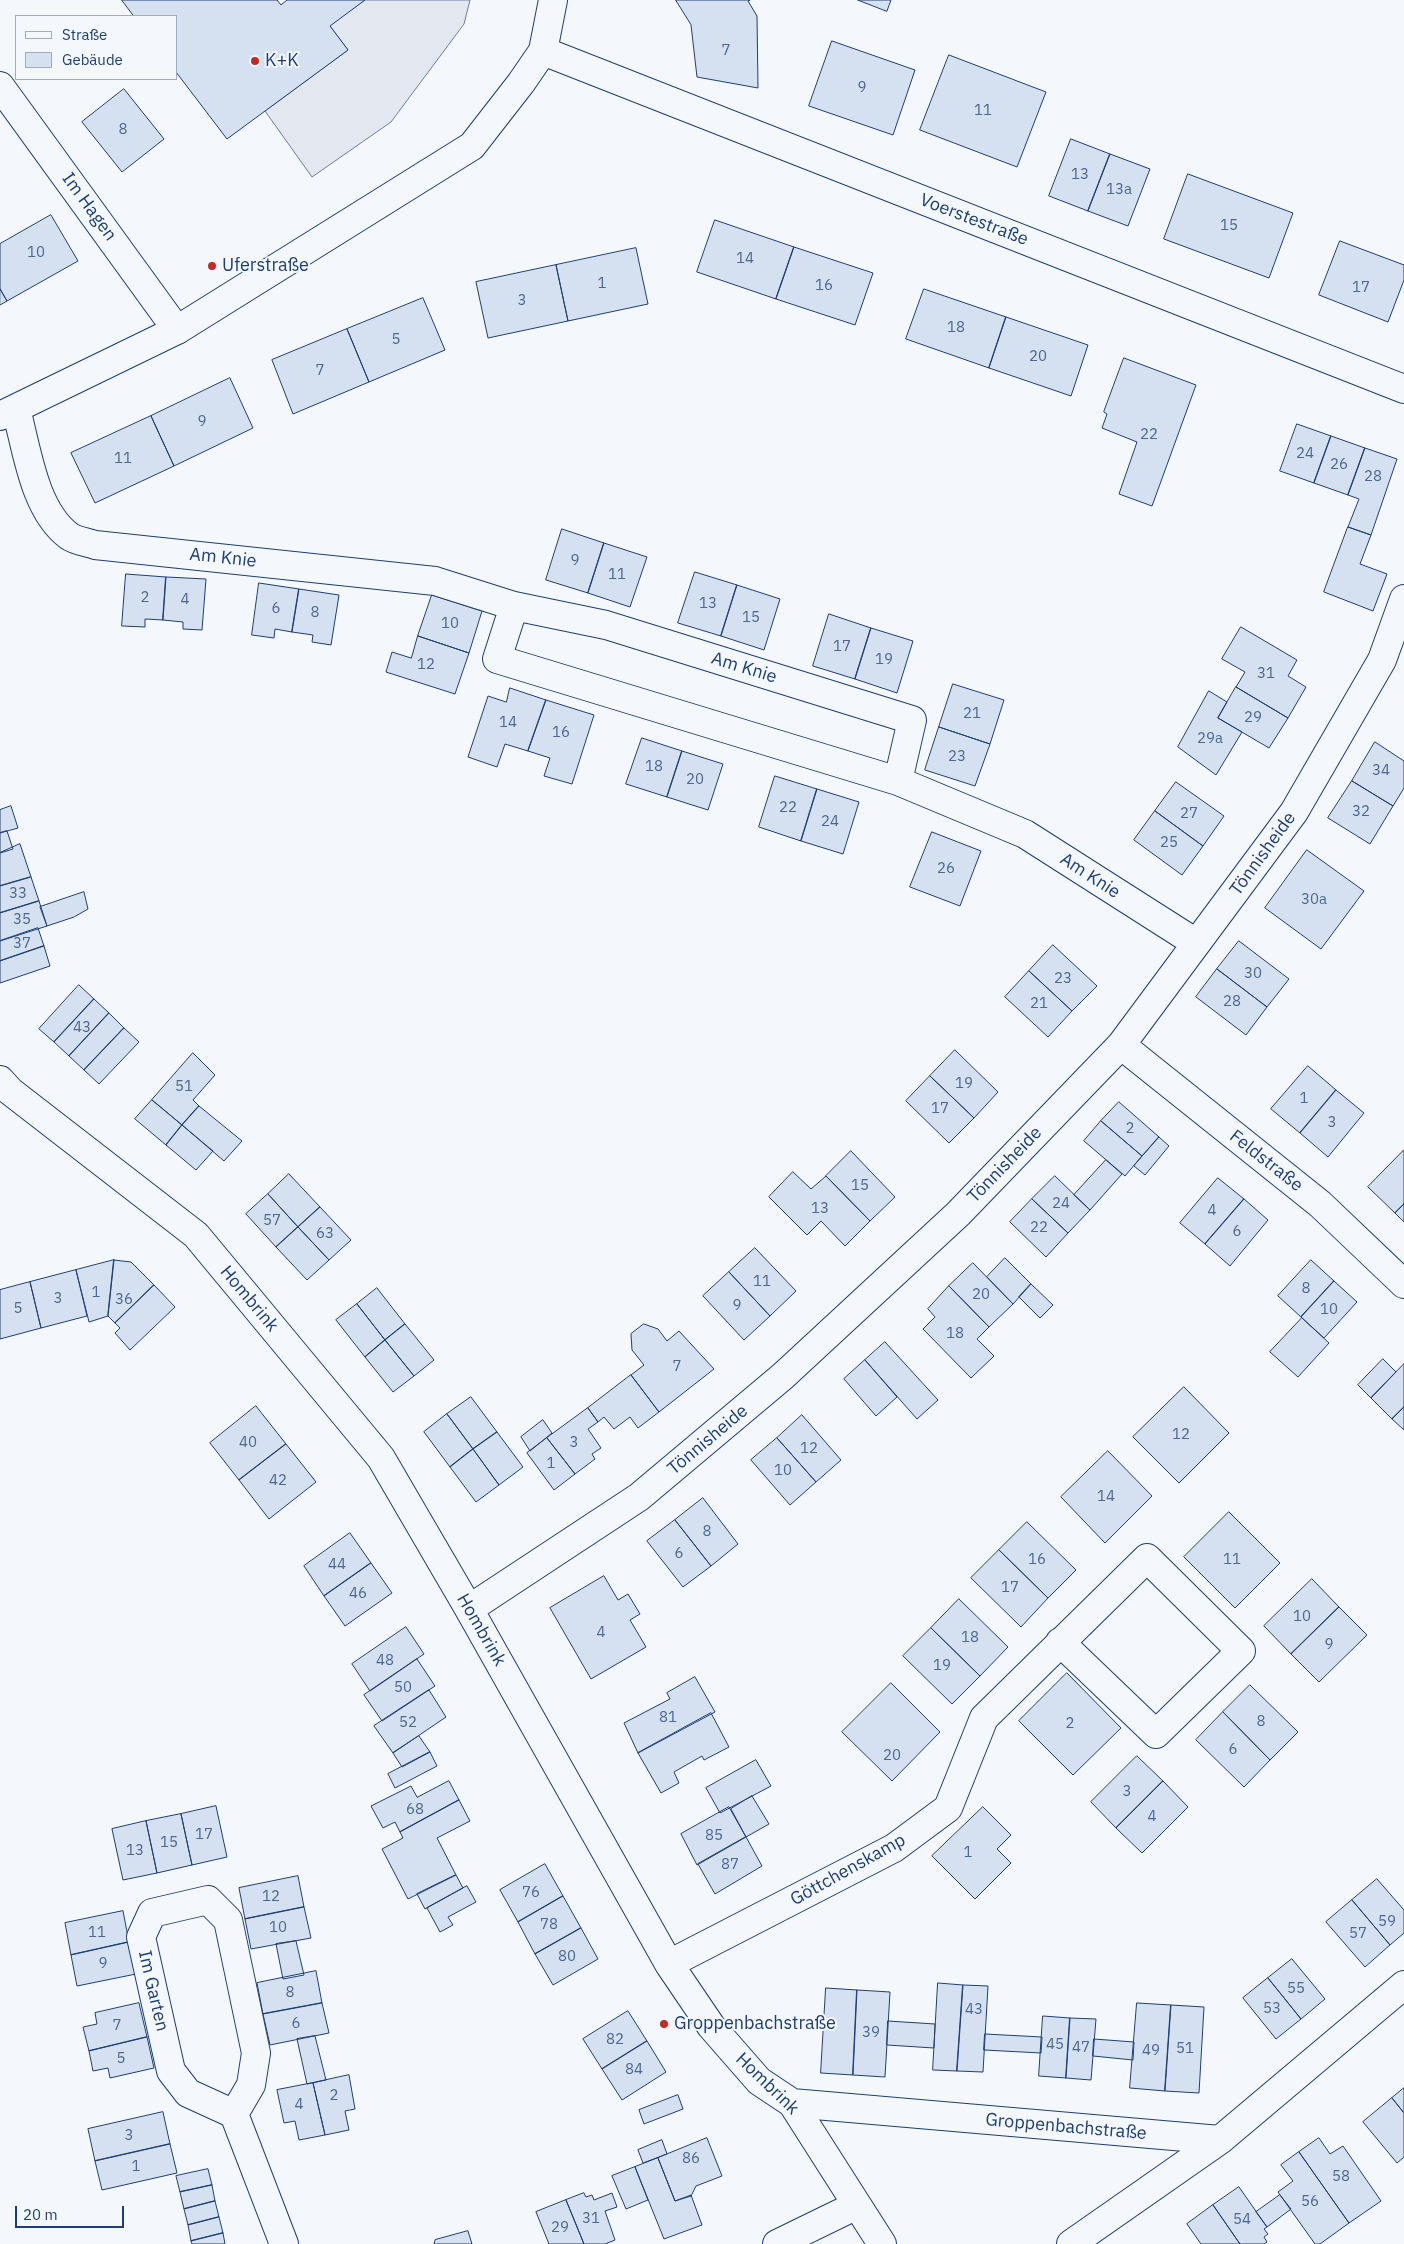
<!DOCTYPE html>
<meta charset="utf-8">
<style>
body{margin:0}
#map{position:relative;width:1404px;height:2244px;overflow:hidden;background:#f4f7fb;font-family:"IBM Plex Sans",sans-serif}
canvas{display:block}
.legend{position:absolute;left:15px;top:15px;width:162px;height:65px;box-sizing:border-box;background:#f4f7fb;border:1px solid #9eadc5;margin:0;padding:6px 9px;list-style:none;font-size:15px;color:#1d3f73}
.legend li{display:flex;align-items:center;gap:10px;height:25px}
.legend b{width:25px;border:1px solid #9eadc5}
.scale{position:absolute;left:15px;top:2206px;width:109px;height:22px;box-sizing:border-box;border:2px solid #1d3f73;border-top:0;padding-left:6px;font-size:15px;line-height:18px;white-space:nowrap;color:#1d3f73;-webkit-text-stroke:4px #f4f7fb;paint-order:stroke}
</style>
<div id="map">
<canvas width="1404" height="2244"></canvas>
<ul class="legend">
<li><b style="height:6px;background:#f4f7fb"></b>Straße</li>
<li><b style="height:14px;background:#d5e0f0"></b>Gebäude</li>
</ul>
<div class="scale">20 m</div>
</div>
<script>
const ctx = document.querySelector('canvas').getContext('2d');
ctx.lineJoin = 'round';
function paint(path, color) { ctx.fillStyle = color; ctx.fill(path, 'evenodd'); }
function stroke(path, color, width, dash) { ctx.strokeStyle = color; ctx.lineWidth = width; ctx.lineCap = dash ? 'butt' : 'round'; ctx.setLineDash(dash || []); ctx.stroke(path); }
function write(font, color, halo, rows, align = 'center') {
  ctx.font = font + ' "IBM Plex Sans",sans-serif'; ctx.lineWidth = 4; ctx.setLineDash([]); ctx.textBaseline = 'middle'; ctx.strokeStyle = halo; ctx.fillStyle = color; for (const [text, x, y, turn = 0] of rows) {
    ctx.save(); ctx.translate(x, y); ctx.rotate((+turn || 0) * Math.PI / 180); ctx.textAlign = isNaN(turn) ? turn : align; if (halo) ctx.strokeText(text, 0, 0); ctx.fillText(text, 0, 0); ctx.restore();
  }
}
const parking = new Path2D(`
 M365 0H470L464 24 391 122 312 177 265 111 348 50 330 26Z`);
paint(parking, '#e3e8f0');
stroke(parking, '#687fa3', 1);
const building = new Path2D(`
 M122 0H277L281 5 287 0H365L330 26 348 50 227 139 176 72V16H134Z
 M676 0H750L748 1 757 16 758 88 697 77 691 25Z
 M858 0H891L887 11Z
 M832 41 915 70 893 135 809 106Z
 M949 55 1046 92 1017 167 920 130Z
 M124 89 164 139 122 172 82 122Z
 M1071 139 1110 154 1088 211 1049 196Z
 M1110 154 1150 169 1128 226 1088 211Z
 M1188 174 1293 213 1269 278 1164 239Z
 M51 215 78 261 7 301 0 289V244Z
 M715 220 794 247 776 299 697 272Z
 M1340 241 1404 265V280L1388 322 1319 295Z
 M794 247 873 273 855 325 776 299Z
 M636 248 648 304 568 321 556 265Z
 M556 265 568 321 488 338 476 282Z
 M0 289 7 301 0 305Z
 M924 289 1006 317 989 368 906 339Z
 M423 298 445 350 369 382 347 329Z
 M1006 317 1088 345 1071 396 989 368Z
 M347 329 369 382 293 414 272 360Z
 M1124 358 1196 385 1152 506 1119 494 1137 442 1102 428 1107 414 1104 412Z
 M230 378 253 428 174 466 151 416Z
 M151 416 174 466 95 503 71 453Z
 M1297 424 1331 436 1314 483 1280 471Z
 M1331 436 1365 448 1348 495 1314 483Z
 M1365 448 1397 459 1371 535 1348 527 1359 499 1348 495Z
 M1348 527 1371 535 1360 564 1387 574 1373 611 1324 592Z
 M562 529 604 543 588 593 546 580Z
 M604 543 647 557 630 607 588 593Z
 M695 572 737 585 721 636 678 623Z
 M126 574 166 577 163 620 145 619V627L122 626Z
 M166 577 206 579 202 630 183 629V622L163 620Z
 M259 583 299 589 292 632 275 629 274 638 252 635Z
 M737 585 780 599 764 650 721 636Z
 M299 589 339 595 331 645 312 642 313 635 292 632Z
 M432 595 482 611 469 653 418 636Z
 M829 614 871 628 855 679 813 666Z
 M1241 627 1297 660 1288 676 1306 687 1288 718 1236 687 1245 672 1222 659Z
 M871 628 913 641 897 693 855 679Z
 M418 636 469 653 455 694 386 672 392 652 411 658Z
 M953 684 1004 700 990 744 939 727Z
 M1236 687 1288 718 1269 748 1218 718Z
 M510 688 546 700 528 751 505 744 497 767 468 757 488 696 506 702Z
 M1209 691 1227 702 1218 718 1242 732 1216 775 1178 747Z
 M546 700 594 715 572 784 544 776 550 758 528 751Z
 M939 727 990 744 975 786 925 770Z
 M642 738 682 751 667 797 626 784Z
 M1375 742 1404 761V788L1393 806 1352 781Z
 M682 751 723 764 708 810 667 797Z
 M775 776 817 789 801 841 759 827Z
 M1352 781 1393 806 1370 844 1328 818Z
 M1176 782 1224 816 1203 846 1155 811Z
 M817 789 859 802 843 854 801 841Z
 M11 806 18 828 0 833V810Z
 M1155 811 1203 846 1182 875 1134 840Z
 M7 831 13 849 0 853V833Z
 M932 832 981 851 960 906 910 887Z
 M20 844 31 877 0 886V853Z
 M1307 850 1364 891 1321 949 1265 908Z
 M31 877 39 901 0 913V886Z
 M84 892 88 909 74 917 47 926 40 907Z
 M39 901 47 926 0 941V913Z
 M38 928 44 946 0 961V941Z
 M1239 941 1289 979 1267 1007 1217 969Z
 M1053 945 1097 986 1072 1011 1029 971Z
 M44 946 50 966 0 983V961Z
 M1217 969 1267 1007 1246 1035 1196 997Z
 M1029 971 1072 1011 1048 1037 1005 997Z
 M79 985 94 999 54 1042 39 1029Z
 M94 999 109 1013 69 1056 54 1042Z
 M109 1013 124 1028 84 1070 69 1056Z
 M124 1028 139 1042 99 1084 84 1070Z
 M955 1050 998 1092 974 1118 930 1076Z
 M193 1053 215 1075 193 1100 199 1106 182 1125 152 1100Z
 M1308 1066 1336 1090 1300 1133 1271 1109Z
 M930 1076 974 1118 949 1143 906 1101Z
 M1336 1090 1364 1113 1328 1157 1300 1133Z
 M152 1100 182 1125 166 1145 135 1119Z
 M1119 1102 1159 1137 1142 1156 1101 1121Z
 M199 1106 242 1141 224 1161 182 1125Z
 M1101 1121 1142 1156 1125 1176 1084 1141Z
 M182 1125 213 1151 196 1170 166 1145Z
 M1159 1137 1169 1146 1145 1175 1134 1166Z
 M1404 1150V1204L1395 1213 1368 1187Z
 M851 1151 895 1197 870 1221 826 1176Z
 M1106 1160 1122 1174 1090 1210 1074 1195Z
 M793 1172 811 1189 826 1176 870 1221 845 1246 821 1221 807 1235 769 1197Z
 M289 1174 320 1207 298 1227 268 1194Z
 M1055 1176 1090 1210 1068 1233 1032 1199Z
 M1218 1178 1244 1199 1205 1244 1180 1223Z
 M268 1194 298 1227 276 1247 246 1214Z
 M1032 1199 1068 1233 1046 1257 1010 1222Z
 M1244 1199 1268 1220 1230 1266 1205 1244Z
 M1404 1204V1222L1395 1213Z
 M320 1207 351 1240 329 1260 298 1227Z
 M298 1227 329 1260 307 1280 276 1247Z
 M755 1248 796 1291 770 1316 729 1272Z
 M1005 1258 1031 1284 1013 1304 987 1277Z
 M114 1260 131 1262 154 1285 115 1323 108 1316Z
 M114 1260 108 1316 89 1322 76 1270Z
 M1311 1260 1334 1281 1301 1317 1278 1296Z
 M973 1263 1013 1304 989 1327 949 1286Z
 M76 1270 87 1316 41 1328 30 1282Z
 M729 1272 770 1316 744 1340 703 1296Z
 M1334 1281 1357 1302 1324 1338 1301 1317Z
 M30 1282 41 1328 0 1339V1290Z
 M1031 1284 1053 1305 1040 1318 1019 1297Z
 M154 1285 175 1307 130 1350 115 1333 120 1328 115 1323Z
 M949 1286 989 1327 977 1339 994 1356 971 1378 923 1329 935 1317 928 1309Z
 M377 1288 405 1324 385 1340 357 1304Z
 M357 1304 385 1340 365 1357 336 1320Z
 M1302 1318 1329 1343 1298 1377 1270 1352Z
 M405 1324 434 1360 414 1376 385 1340Z
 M644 1324 658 1329 667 1341 679 1331 714 1369 659 1412 631 1375 644 1365 632 1350 631 1334Z
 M385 1340 414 1376 393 1392 365 1357Z
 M885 1342 938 1400 917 1419 865 1360Z
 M1383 1359 1396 1372 1371 1398 1358 1385Z
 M865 1360 897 1397 876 1416 844 1379Z
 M1404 1364V1407L1392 1419 1371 1398Z
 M631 1375 659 1412 638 1428 630 1417 614 1429 604 1417 598 1422 588 1408Z
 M1184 1387 1229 1433 1179 1483 1133 1437Z
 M471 1397 497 1432 473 1449 447 1414Z
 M256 1406 286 1444 239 1480 210 1443Z
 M1404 1407V1430L1392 1419Z
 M588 1408 598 1422 588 1429 601 1448 592 1454 595 1459 575 1474 547 1438Z
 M447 1414 473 1449 450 1467 424 1432Z
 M802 1415 841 1460 816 1482 777 1438Z
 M543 1420 552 1433 530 1451 521 1437Z
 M497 1432 523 1467 499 1485 473 1449Z
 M547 1438 575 1474 554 1490 527 1453Z
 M777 1438 816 1482 790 1505 751 1460Z
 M286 1444 316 1482 269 1519 239 1480Z
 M473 1449 499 1485 476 1502 450 1467Z
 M1108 1451 1152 1496 1105 1543 1061 1497Z
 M703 1498 738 1544 711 1566 675 1520Z
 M1229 1512 1280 1563 1235 1608 1184 1557Z
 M675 1520 711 1566 683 1587 647 1541Z
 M1027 1522 1076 1570 1048 1598 999 1550Z
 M350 1533 371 1563 324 1596 304 1566Z
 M999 1550 1048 1598 1021 1627 971 1578Z
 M371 1563 392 1593 345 1626 324 1596Z
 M604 1576 618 1600 628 1594 640 1614 630 1620 646 1647 591 1679 550 1608Z
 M1312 1579 1339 1607 1291 1654 1264 1626Z
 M959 1599 1008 1647 980 1676 931 1628Z
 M1339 1607 1367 1635 1319 1682 1291 1654Z
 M406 1627 424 1654 370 1691 352 1664Z
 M931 1628 980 1676 952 1704 903 1656Z
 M417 1659 435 1686 382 1721 364 1695Z
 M1067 1673 1121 1728 1073 1775 1019 1721Z
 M695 1677 715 1712 638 1753 624 1723 670 1699 667 1693Z
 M891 1683 940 1732 892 1781 842 1732Z
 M1250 1685 1298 1732 1270 1760 1223 1712Z
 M429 1690 446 1717 393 1753 374 1726Z
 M1223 1712 1270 1760 1244 1787 1196 1740Z
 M711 1713 729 1747 704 1760 702 1756 674 1772 679 1783 661 1793 638 1753Z
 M419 1736 430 1752 402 1767 393 1753Z
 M430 1752 437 1766 395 1788 388 1774Z
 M1137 1756 1163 1781 1116 1828 1091 1802Z
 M756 1760 771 1786 720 1813 706 1788Z
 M449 1781 459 1800 400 1832 395 1822 383 1828 371 1806 411 1786 417 1797Z
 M1163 1781 1188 1807 1142 1853 1116 1828Z
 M752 1796 769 1824 746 1837 731 1809Z
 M459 1800 470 1821 437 1838 456 1875 408 1899 382 1849 403 1838 400 1832Z
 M216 1806 227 1857 192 1865 181 1814Z
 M729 1807 746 1837 697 1865 681 1834Z
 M983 1807 1011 1835 997 1849 1011 1863 975 1899 932 1856Z
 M181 1814 192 1865 157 1873 146 1821Z
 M146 1821 157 1873 123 1880 112 1829Z
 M746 1837 762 1866 715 1894 698 1864Z
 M545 1864 563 1896 518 1922 500 1890Z
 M456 1875 463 1888 425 1909 417 1894Z
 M298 1876 304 1907 245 1919 239 1888Z
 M1377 1879 1404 1910V1933L1390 1945 1352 1900Z
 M467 1886 476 1902 448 1917 453 1925 440 1932 427 1908Z
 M563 1896 581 1928 535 1954 518 1922Z
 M1352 1900 1390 1945 1365 1967 1326 1922Z
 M304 1907 311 1938 251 1949 245 1919Z
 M123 1911 129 1942 71 1955 65 1923Z
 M581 1928 598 1959 553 1985 535 1954Z
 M296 1941 304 1975 283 1979 276 1944Z
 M129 1942 136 1974 77 1986 71 1955Z
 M1292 1959 1325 1999 1301 2019 1268 1978Z
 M316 1971 322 2003 263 2014 257 1983Z
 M1268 1978 1301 2019 1276 2039 1243 1998Z
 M938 1983 963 1985 957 2071 933 2070Z
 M963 1985 988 1986 983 2072 957 2071Z
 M826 1988 857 1990 853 2075 821 2073Z
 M857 1990 890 1992 885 2077 853 2075Z
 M139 2003 147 2037 89 2051 83 2027 97 2024 95 2013Z
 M322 2003 329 2033 270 2045 263 2014Z
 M1137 2003 1171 2005 1165 2091 1130 2088Z
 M1171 2005 1204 2007 1199 2093 1165 2091Z
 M628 2011 647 2041 602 2069 583 2039Z
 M1043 2016 1070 2018 1066 2078 1039 2076Z
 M1070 2018 1096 2019 1091 2080 1066 2078Z
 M888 2021 935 2024 934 2048 887 2045Z
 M985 2034 1042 2037 1041 2053 984 2050Z
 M315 2036 326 2080 307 2084 297 2039Z
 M147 2037 154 2068 110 2078 108 2068 93 2071 89 2051Z
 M1094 2039 1134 2042 1133 2060 1093 2056Z
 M647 2041 666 2072 622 2100 602 2069Z
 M349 2075 355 2109 345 2111 349 2130 325 2135 313 2083Z
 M313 2083 325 2135 299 2140 295 2121 284 2123 277 2090Z
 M1404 2088V2113L1392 2098Z
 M678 2095 683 2109 644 2124 639 2110Z
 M1392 2098 1404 2113V2157L1397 2163 1363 2122Z
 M163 2112 170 2144 95 2161 88 2129Z
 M707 2138 722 2176 696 2186 691 2196 675 2201 658 2158Z
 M1319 2138 1330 2154 1343 2146 1381 2201 1349 2223 1299 2152Z
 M662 2140 667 2154 643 2163 638 2150Z
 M170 2144 177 2173 102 2190 95 2161Z
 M1299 2152 1349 2223 1320 2244H1315L1278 2192 1293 2181 1281 2165Z
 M658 2158 675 2201 691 2195 702 2225 664 2239 635 2167Z
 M635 2167 648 2200 626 2209 612 2176Z
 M208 2169 212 2185 180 2192 176 2176Z
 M212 2185 215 2201 184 2209 180 2192Z
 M1239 2187 1267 2227 1264 2229 1268 2234 1264 2237 1267 2242 1264 2244H1240L1213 2205Z
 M584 2193 586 2197 592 2195 594 2200 612 2193 617 2207 605 2211 615 2240 605 2244H584L566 2200Z
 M1280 2195 1291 2209 1267 2227 1256 2212Z
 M566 2200 584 2244H549L536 2212Z
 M215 2201 219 2217 188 2225 184 2209Z
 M1213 2205 1240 2244H1201L1187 2224Z
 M219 2217 223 2233 191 2241 188 2225Z
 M468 2231 472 2244H434L435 2240Z
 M223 2233 225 2244H192L191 2241Z`);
paint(building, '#d5e0f0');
stroke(building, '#1d3f73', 1);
const street = new Path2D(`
 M543 51 1404 389
 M0 86 177 330
 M16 409C27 450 34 510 69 536 76 541 87 542 95 545L435 581 514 606 606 625 912 720 898 781 1025 834 1196 943
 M514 606 497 659 898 781
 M1121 1045 1320 1204 1404 1284
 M0 1080 10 1091 196 1235 381 1458 469 1609 669 1964 711 2026 759 2081 792 2103 882 2244
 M469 1609 639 1497 783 1376 958 1214 1121 1045 1294 812 1382 660 1404 599
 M669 1964 894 1848 948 1808 984 1718 1147 1558 1241 1651 1156 1734 1060 1642
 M792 2103 1220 2140
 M234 2114 251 2085 256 2053 228 1920 208 1900 152 1913 141 1937 171 2071 188 2093 234 2114 284 2244
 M777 2244 857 2205
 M1071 2244 1220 2140 1404 1985`);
const secondary = new Path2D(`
 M0 416 177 330 472 146 521 83 543 51 553 0`);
stroke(street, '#1d3f73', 30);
stroke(secondary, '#1d3f73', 30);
stroke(street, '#f4f7fb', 28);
stroke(secondary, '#f4f7fb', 28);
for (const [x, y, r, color] of [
 [255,61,5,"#c62828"],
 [212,266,5,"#c62828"],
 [664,2024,5,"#c62828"]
]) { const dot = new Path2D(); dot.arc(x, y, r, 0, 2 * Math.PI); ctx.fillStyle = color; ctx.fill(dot); stroke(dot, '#f4f7fb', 2); }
write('15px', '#4b6792', null, [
 ["7",726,51],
 ["9",862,88],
 ["11",983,111],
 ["8",123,130],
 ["13",1080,175],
 ["13a",1119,190],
 ["15",1229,226],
 ["10",36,253],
 ["14",745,259],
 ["1",602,284],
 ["16",824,286],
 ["17",1361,288],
 ["3",522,301],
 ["18",956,328],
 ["5",396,340],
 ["20",1038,357],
 ["7",320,371],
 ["9",202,422],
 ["22",1149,435],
 ["24",1305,454],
 ["11",123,459],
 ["26",1339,465],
 ["28",1373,477],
 ["9",575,561],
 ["11",617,575],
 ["2",145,598],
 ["4",185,600],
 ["13",708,604],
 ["6",276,609],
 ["8",315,613],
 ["15",751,618],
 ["10",450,624],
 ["17",842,647],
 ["19",884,660],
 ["12",426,665],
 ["31",1266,674],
 ["21",972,714],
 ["29",1253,718],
 ["14",508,723],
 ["16",561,733],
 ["29a",1210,739],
 ["23",957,757],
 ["18",654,767],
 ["34",1381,771],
 ["20",695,780],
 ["22",788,808],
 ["32",1361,812],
 ["27",1189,814],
 ["24",830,822],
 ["25",1169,843],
 ["26",946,869],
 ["33",18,894],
 ["30a",1314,900],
 ["35",22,920],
 ["37",22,944],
 ["30",1253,974],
 ["23",1063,979],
 ["28",1232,1002],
 ["21",1039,1004],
 ["43",82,1028],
 ["19",964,1084],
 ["51",184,1087],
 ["1",1304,1099],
 ["17",940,1109],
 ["3",1332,1123],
 ["2",1130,1129],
 ["15",860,1186],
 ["24",1061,1204],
 ["13",820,1209],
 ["4",1212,1211],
 ["57",272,1221],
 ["22",1039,1228],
 ["6",1237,1232],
 ["63",325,1234],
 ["11",762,1282],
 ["8",1306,1289],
 ["1",96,1293],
 ["20",981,1295],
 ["3",58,1299],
 ["36",124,1300],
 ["9",737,1306],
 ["5",18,1309],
 ["10",1329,1310],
 ["18",955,1334],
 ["7",677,1367],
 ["12",1181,1435],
 ["40",248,1443],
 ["3",574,1443],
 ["12",809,1449],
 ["1",551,1464],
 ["10",783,1471],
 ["42",278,1481],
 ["14",1106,1497],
 ["8",707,1532],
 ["6",679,1554],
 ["16",1037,1560],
 ["11",1232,1560],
 ["44",337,1565],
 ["17",1010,1588],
 ["46",358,1594],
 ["10",1302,1617],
 ["4",601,1633],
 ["18",970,1638],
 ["9",1329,1645],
 ["48",385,1661],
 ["19",942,1666],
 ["50",403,1688],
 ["81",668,1718],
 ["8",1261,1722],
 ["52",408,1723],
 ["2",1070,1724],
 ["6",1233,1750],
 ["20",892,1756],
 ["3",1127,1792],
 ["68",415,1810],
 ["4",1152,1817],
 ["17",204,1835],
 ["85",714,1836],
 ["15",169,1843],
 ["13",135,1851],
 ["1",968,1853],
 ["87",730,1865],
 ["76",531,1893],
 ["12",271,1897],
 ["59",1387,1922],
 ["78",549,1925],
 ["10",278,1928],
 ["11",97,1933],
 ["57",1358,1934],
 ["80",567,1957],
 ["9",103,1964],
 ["55",1296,1989],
 ["8",290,1993],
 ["53",1272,2009],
 ["43",974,2010],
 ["6",296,2024],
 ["7",117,2026],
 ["39",871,2033],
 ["82",615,2040],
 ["45",1055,2045],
 ["47",1081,2048],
 ["51",1185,2049],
 ["49",1151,2051],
 ["5",121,2059],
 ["84",634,2070],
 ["2",334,2096],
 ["4",299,2105],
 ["3",129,2136],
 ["86",691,2159],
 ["1",136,2167],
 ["58",1341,2177],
 ["56",1310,2202],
 ["31",591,2219],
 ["54",1242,2220],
 ["29",560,2228]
]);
write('18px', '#1d3f73', '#f4f7fb', [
 ["K+K",265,61],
 ["Uferstraße",222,266],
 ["Groppenbachstraße",674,2024]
], 'left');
write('18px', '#1d3f73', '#f4f7fb', [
 ["Im Hagen",89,207,54],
 ["Voerstestraße",974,220,21],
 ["Am Knie",223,558,6],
 ["Am Knie",744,668,17],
 ["Tönnisheide",1263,854,-54],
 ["Am Knie",1090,876,33],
 ["Feldstraße",1266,1161,38],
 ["Tönnisheide",1005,1165,-46],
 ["Hombrink",249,1299,50],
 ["Tönnisheide",708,1440,-40],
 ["Hombrink",481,1630,60],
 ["Göttchenskamp",848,1870,-29],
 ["Im Garten",153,1991,77],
 ["Hombrink",767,2084,44],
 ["Groppenbachstraße",1066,2127,5]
]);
</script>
